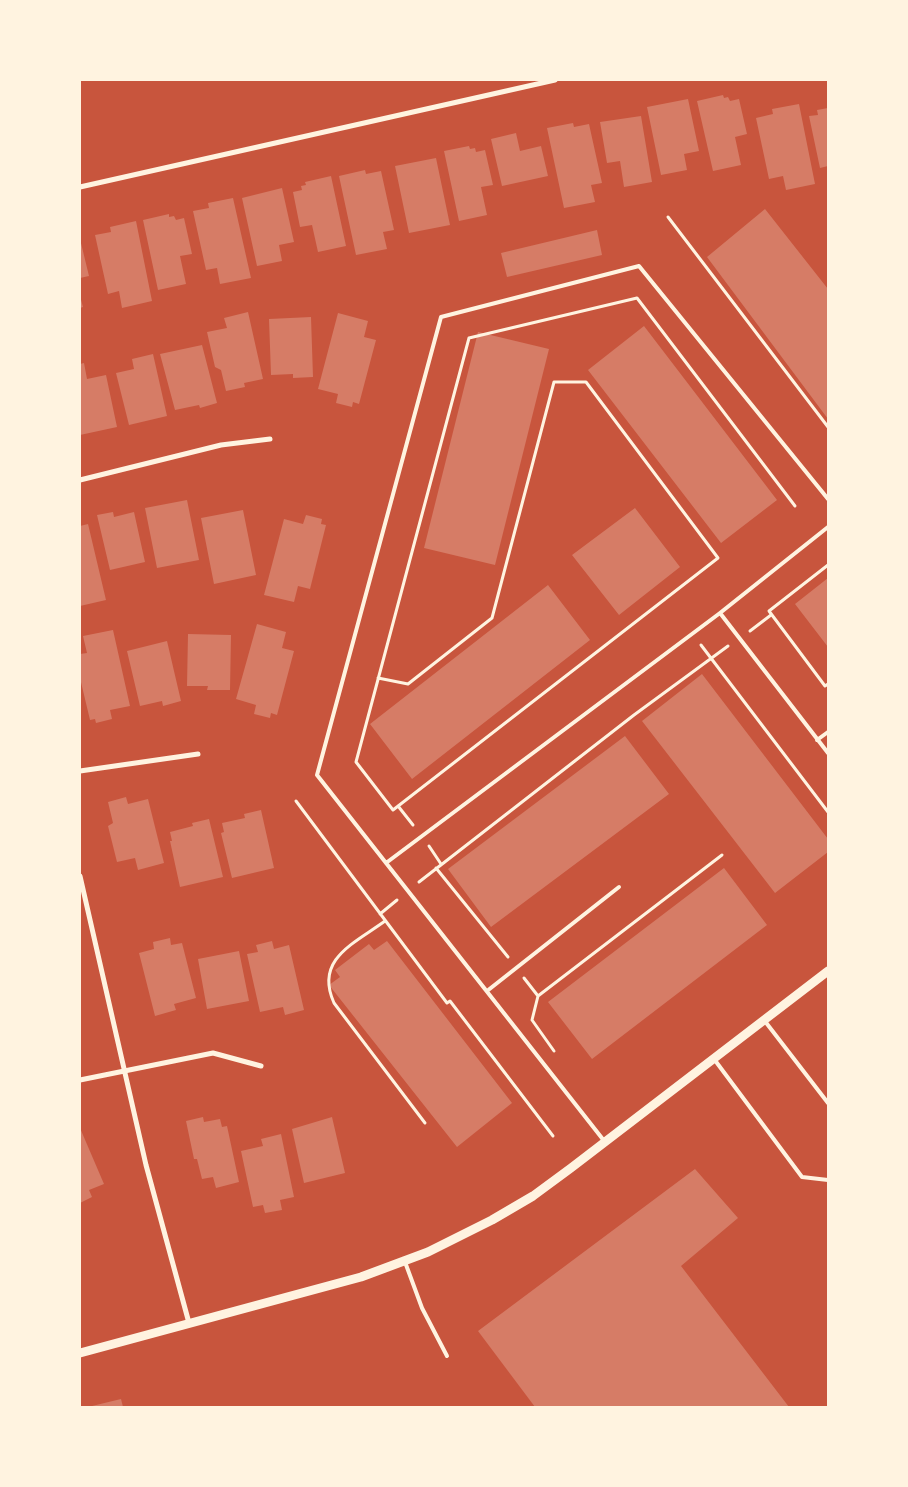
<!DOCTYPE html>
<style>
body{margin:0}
#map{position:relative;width:908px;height:1487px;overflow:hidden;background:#c8553d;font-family:"Public Sans",sans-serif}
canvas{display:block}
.frame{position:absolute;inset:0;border:81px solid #fff3e0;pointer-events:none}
</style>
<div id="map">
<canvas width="908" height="1487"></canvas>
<div class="frame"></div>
</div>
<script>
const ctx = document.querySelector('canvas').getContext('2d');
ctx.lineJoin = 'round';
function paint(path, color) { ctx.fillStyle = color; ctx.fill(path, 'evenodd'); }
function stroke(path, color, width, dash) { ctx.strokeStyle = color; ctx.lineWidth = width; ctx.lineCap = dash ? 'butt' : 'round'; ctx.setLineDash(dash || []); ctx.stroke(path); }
paint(new Path2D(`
 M723 95 724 98 728 97 730 101 739 99 747 134 735 137 741 165 713 171 697 101Z
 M688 99 699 151 684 154 687 170 661 175 647 107Z
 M799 104 815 184 786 190 783 176 769 179 756 118 773 114 772 109Z
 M828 108V166L820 168 809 116 818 115 817 110Z
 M641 116 652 182 624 187 620 161 607 163 600 122Z
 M573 123 574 127 589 124 602 183 591 185 595 202 564 208 547 128Z
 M516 133 520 151 541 146 548 176 502 186 491 139Z
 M469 146 470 149 475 148 476 152 485 150 493 185 481 187 487 215 459 221 444 151Z
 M436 158 450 225 409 233 395 166Z
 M365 170 366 174 381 171 394 230 383 232 387 249 356 255 339 176Z
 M331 176 346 246 318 252 312 225 300 227 293 192 302 190 301 186 306 185 305 182Z
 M282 188 294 242 279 245 282 261 257 266 242 198Z
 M233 198 251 278 220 284 217 268 206 270 193 211 209 208 208 203Z
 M765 209 828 289V419L707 257Z
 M169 214V217L174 216 176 220 184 218 192 254 180 256 186 284 158 290 143 220Z
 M136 221 152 301 122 308 119 291 108 294 95 235 111 232 110 227Z
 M597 230 602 255 507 277 501 253Z
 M80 239 89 276 80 278Z
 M80 296 83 307 80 308Z
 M248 312 263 379 244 383 245 387 226 391 221 370 215 367 207 332 227 328 224 318Z
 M338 313 368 321 364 337 376 340 359 404 353 402 352 407 336 403 338 394 318 389Z
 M311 317 313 377 293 378V374L271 375 269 319Z
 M644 326 777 500 721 543 588 370Z
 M478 332 549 349 495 565 424 548Z
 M202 345 217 403 200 408 199 405 175 410 160 354Z
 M153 354 167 416 129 425 116 373 134 369 132 359Z
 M84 363 87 379 106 375 117 427 80 435V364Z
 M187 500 199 560 157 568 145 508Z
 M635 508 680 567 619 615 572 555Z
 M243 510 256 575 214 584 201 518Z
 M113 512 114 517 134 512 145 562 110 570 97 515Z
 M306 515 322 519 321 524 326 525 310 589 298 586 294 602 264 595 284 519 303 524Z
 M88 524 106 600 80 606V526Z
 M828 578V647L795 604Z
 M548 585 590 640 412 779 370 724Z
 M257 624 286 632 282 648 294 651 277 715 271 713 270 718 254 714 256 705 236 699Z
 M113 630 130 706 110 710 112 719 96 723 95 719 90 720 80 678V654L87 653 83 636Z
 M188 634 231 635 230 690H207L208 686H187Z
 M167 641 181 701 163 706 162 701 140 706 127 651Z
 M702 674 828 839V852L775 893 642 721Z
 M625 736 669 794 491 927 448 869Z
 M126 797 128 804 148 799 164 863 138 870 135 858 117 862 108 826 113 823 108 802Z
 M261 810 274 868 232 878 221 833 224 832 222 823 245 818 244 814Z
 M209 819 223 877 180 887 170 841H172L170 832 193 826 192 823Z
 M724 868 767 925 592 1059 548 1002Z
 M170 938 171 945 182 943 196 998 174 1004 176 1010 155 1016 139 953 154 949 153 942Z
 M272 941 274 949 289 945 304 1010 285 1015 283 1007 260 1012 247 954 258 952 256 945Z
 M387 941 512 1103 457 1147 329 985 340 977 335 970 369 944 374 950Z
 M239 951 249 1001 207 1009 198 959Z
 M203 1117 204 1122 220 1119 222 1127 227 1126 239 1182 216 1188 213 1177 202 1179 197 1159H194L186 1121Z
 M332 1117 345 1173 304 1183 292 1129Z
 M80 1128 104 1184 89 1190 92 1197 80 1203Z
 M281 1134 294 1197 280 1200 282 1210 265 1213 263 1205 253 1207 241 1151 263 1146 261 1139Z
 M695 1169 738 1218 681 1266 789 1407H535L478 1331Z
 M121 1399 123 1407H92V1406Z`), '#d67c66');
stroke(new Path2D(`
 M668 217 828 427
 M828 565 769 611 825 686 828 684
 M750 631 771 615
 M701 645 828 812
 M378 678 408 684 492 618 554 382H586L718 558 393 810 356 762 469 338 637 298 795 506
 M296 801 447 1003 450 1001 553 1136
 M398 806 413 825
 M429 846 441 864
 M436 868 508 957
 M419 882 634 715 728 646
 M380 914 397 900
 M385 921C355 943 314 959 334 1003L425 1123
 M524 978 538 996
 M554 1051 532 1020 538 996 722 855`), '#fff3e0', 3);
stroke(new Path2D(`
 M828 527 720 613 828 753
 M817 740 828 732
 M386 863 720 613
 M487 991 619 887
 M764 1020 828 1103
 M714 1059 802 1177 828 1180
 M605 1142 317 775 441 317 639 266 828 499
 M405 1262 422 1308 447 1356`), '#fff3e0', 4);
stroke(new Path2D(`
 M80 187 555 80
 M80 480 221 445 270 439
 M80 771 198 754
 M80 876 146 1165 189 1323
 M80 1080 213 1053 261 1066`), '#fff3e0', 5);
stroke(new Path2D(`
 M80 1353 361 1277 428 1252 492 1220 533 1196 571 1168 828 971`), '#fff3e0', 9);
</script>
